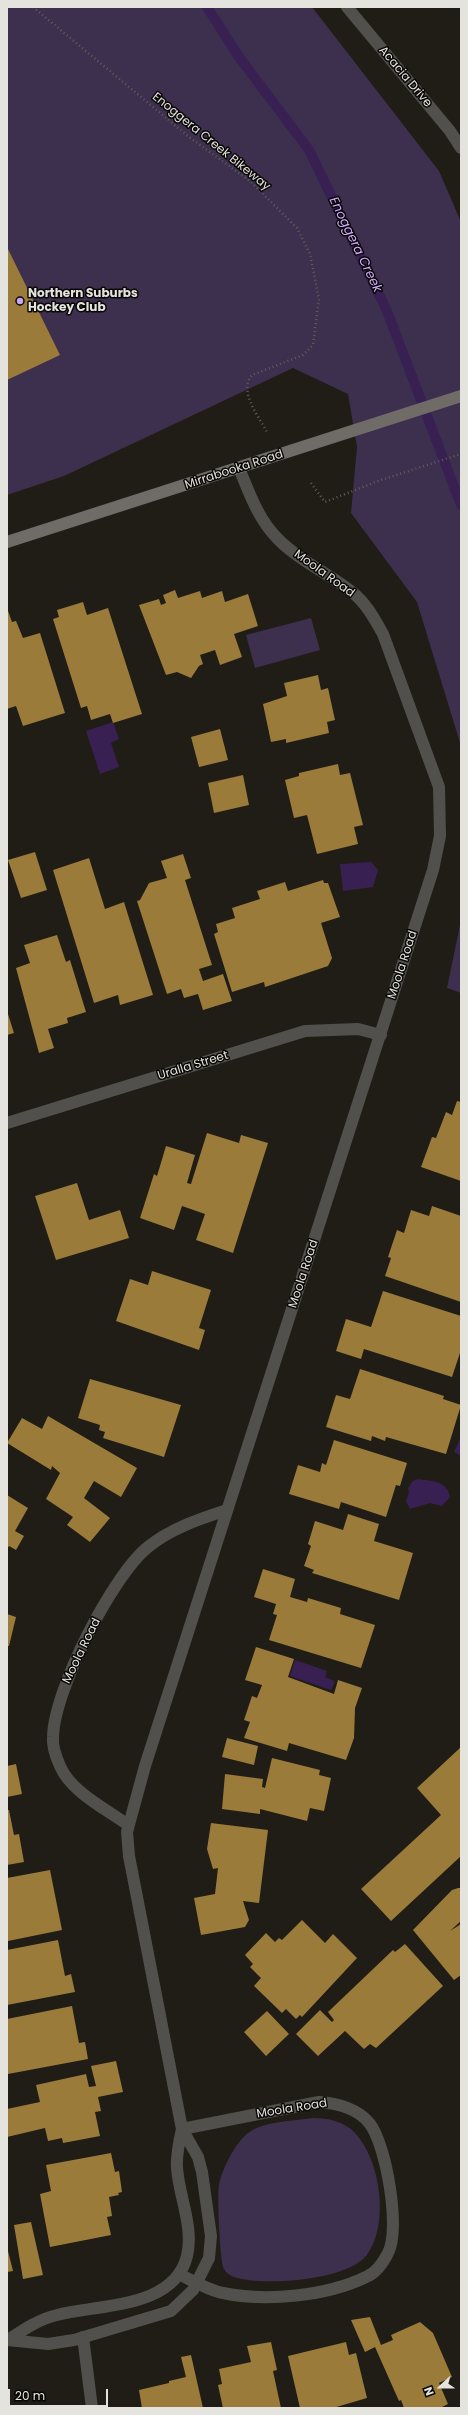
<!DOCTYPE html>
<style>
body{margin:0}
#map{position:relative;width:468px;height:2415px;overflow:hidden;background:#201d16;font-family:Poppins,sans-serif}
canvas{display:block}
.frame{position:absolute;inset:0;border:8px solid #e5e3de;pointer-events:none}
.north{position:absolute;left:420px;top:2367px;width:40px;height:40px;-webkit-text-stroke:3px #090705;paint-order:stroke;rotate:249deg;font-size:11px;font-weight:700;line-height:16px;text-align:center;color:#e5e3de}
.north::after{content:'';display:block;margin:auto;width:14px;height:18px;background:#e5e3de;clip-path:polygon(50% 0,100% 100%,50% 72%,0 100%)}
.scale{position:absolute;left:8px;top:2389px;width:100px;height:18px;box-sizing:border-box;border:2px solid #e5e3de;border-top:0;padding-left:5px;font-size:12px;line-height:14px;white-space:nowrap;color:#e5e3de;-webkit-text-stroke:3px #090705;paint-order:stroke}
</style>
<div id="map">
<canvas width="468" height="2415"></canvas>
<div class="frame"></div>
<div class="north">N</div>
<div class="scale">20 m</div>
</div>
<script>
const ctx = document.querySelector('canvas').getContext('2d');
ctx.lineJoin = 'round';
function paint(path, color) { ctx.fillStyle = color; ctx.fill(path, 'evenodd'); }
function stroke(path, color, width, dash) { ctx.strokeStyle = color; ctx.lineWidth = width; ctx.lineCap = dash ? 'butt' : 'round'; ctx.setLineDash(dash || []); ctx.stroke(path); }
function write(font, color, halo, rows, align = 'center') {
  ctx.font = font + ' Poppins,sans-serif'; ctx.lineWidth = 3; ctx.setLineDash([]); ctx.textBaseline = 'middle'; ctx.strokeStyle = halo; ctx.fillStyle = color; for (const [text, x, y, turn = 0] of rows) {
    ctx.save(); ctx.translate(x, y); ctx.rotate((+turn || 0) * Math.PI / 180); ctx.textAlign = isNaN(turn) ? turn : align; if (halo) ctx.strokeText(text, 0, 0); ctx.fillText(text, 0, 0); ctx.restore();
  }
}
paint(new Path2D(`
 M7 7H312L439 171 461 222V746L417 602 351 513 357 447 348 394 293 368 64 476 7 495Z
 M311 618 320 650 255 668 246 635Z
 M461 920V993L447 988Z
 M313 2118C328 2118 343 2121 354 2132 381 2159 390 2226 366 2256 346 2280 271 2285 242 2279 235 2278 227 2275 224 2269 220 2262 217 2195 219 2185 222 2169 235 2143 248 2133 264 2121 293 2121 313 2118Z`), '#3d2f4e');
paint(new Path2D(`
 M113 722 119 739 111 743 119 767 100 774 86 731Z
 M371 862 378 870 373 887 343 891 340 864Z
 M461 1437V1456L454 1452Z
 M418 1479C430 1481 444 1480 449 1493L450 1497 442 1506 430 1503 410 1509 406 1501 409 1493 408 1488 413 1481Z
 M295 1660 327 1671 325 1677 335 1681 331 1690 290 1676Z`), '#392053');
stroke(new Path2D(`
 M207 7 239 57 309 150 387 311 461 505`), '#392053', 10);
paint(new Path2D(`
 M7 247 60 355 7 380Z
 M175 590 178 598 200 591 202 598 222 591 225 602 248 594 258 626 234 634 242 657 220 665 215 650 200 655 203 664 199 666 191 678 177 672 166 675 139 605 159 599 161 605 166 603 163 595Z
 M83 602 87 615 108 608 142 714 113 723 110 714 91 720 87 706 81 708 53 619 59 617 57 610Z
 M7 608 12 622 16 621 23 638 40 633 65 713 23 726 16 706 7 709Z
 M318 675 321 690 328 688 335 720 327 722 329 733 286 743V739L271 742 263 704 287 696 284 683Z
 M220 729 228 760 199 767 191 737Z
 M338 764 340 775 350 773 363 825 354 827 358 844 317 854 307 815 294 818 285 780 299 776V773Z
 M243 775 249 805 214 813 208 783Z
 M35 852 47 890 21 898 8 860Z
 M183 854 191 878 185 880 212 965 199 969 203 981 223 974 232 1001 203 1010 198 994 184 998 181 989 167 994 137 901 140 900 149 883 167 878 161 861Z
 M89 858 105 909 124 902 153 995 120 1005 118 995 94 1003 53 870Z
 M323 880 324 883H328L340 917 321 923 332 958 328 966 265 987 264 982 232 992 214 934 218 932 216 924 235 918 232 908 260 899 257 891 285 882 288 891Z
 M57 935 66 962 70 960 86 1012 67 1018 68 1023 48 1029 54 1048 39 1053 16 968 30 963 24 945Z
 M7 1011 14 1033 7 1035Z
 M457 1101 461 1102V1181L421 1167 432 1137 436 1138 446 1112 452 1115Z
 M207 1133 239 1143 241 1135 268 1143 233 1253 196 1240 205 1214 182 1206 174 1230 140 1218 154 1174 157 1176 166 1146 195 1155 187 1183 191 1184Z
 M77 1183 89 1220 120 1210 129 1238 56 1260 35 1196Z
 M432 1206 461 1216V1302L385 1276 391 1258 388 1257 397 1230 404 1233 411 1210 429 1216Z
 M152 1271 211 1290 199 1328 205 1330 199 1350 116 1321 130 1279 148 1285Z
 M383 1291 461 1316V1350L452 1377 364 1349 361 1359 336 1351 346 1319 371 1327Z
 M360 1369 444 1396 443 1399 461 1405 446 1454 386 1437 385 1441 372 1436 371 1441 326 1427 336 1395 350 1399Z
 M90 1379 181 1405 164 1457 103 1438 105 1432 99 1430 100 1425 78 1418Z
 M48 1416 137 1468 121 1497 94 1481 84 1498 110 1518 90 1542 67 1525 73 1517 46 1499 60 1473 52 1466 51 1470 7 1443 22 1418 42 1429Z
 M334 1440 407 1463 400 1486 396 1485 386 1517 341 1502 339 1509 289 1494 298 1465 320 1472 322 1463 326 1465Z
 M7 1495 28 1508 15 1531 24 1536 16 1550 9 1546 7 1549Z
 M348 1514 379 1524 374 1541 413 1553 399 1600 312 1573 314 1570 304 1566 311 1546 308 1544 315 1521 343 1530Z
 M263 1569 295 1579 290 1597 307 1602 308 1598 341 1608 340 1614 375 1625 361 1668 269 1640 277 1615 273 1614 276 1604 254 1597Z
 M7 1614 16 1617 9 1646H7Z
 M256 1647 294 1659 288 1677 334 1694 338 1680 362 1688 355 1708 354 1738 346 1760 289 1743 287 1751 244 1738 250 1722 244 1720 252 1696 257 1698 262 1685 245 1680Z
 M227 1738 258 1746 254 1765 222 1757Z
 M461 1747V1856L391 1921 361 1889 441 1815 417 1788Z
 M272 1758 320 1770 319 1775 331 1778 324 1811 310 1808 307 1821 260 1809V1814L222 1809 225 1774 263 1779 262 1787 265 1788Z
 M16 1764 22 1794 7 1797V1766Z
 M7 1810H9L14 1835 19 1834 24 1862 7 1865Z
 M211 1823 268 1830 259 1903 243 1901 249 1920 245 1927 201 1935 194 1898 215 1894 218 1868 213 1869 207 1849Z
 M50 1870 62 1930 8 1941 7 1878Z
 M458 1888H461V1921L450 1931 461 1924V1975L454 1980 413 1930 452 1890Z
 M302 1920 325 1943 333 1934 357 1958 302 2017 300 2015 296 2019 286 2009 282 2013 254 1986 261 1978 250 1967 253 1964 245 1955 266 1933 275 1942 279 1938 282 1940Z
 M58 1940 65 1976 71 1974 75 1992 7 2005V1950Z
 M405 1944 443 1986 376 2048 370 2044 364 2049 345 2031 318 2056 296 2034 320 2010 332 2022 334 2020 328 2012 393 1950 395 1952Z
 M72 2006 79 2043 85 2042 88 2059 8 2074 7 2019Z
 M267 2011 289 2034 266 2056 244 2032Z
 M116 2061 123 2092 98 2097 101 2111 95 2112 100 2136 63 2143 62 2138 48 2141 45 2128 7 2137V2109L40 2102 36 2085 86 2074 89 2087 96 2086 91 2066Z
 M111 2153 115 2172 119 2171 122 2192 118 2193 119 2195 109 2197 112 2216 107 2217 111 2235 50 2247 40 2194 51 2191 46 2165Z
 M31 2222 43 2275 23 2279 14 2225Z
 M7 2247 13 2271 7 2272Z
 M370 2317 381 2345 393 2340 391 2335 420 2322 433 2333 452 2377 439 2383 448 2404 440 2408H404L401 2400 399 2401 375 2347 365 2352 351 2320Z
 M271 2342 277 2370 273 2371 281 2408H223L218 2385 222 2384 219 2369 251 2362 247 2346Z
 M346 2342 349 2355 356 2353 367 2398 333 2408H300L288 2356Z
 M191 2355 203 2408H142L139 2390 169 2383V2381L186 2377 181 2357Z`), '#9a7b3a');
stroke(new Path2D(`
 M33 7 189 137 250 181 297 228 310 254 319 299 313 345 303 355 252 375C238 391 259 417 267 432
 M311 483 325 502 378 481 461 454`), '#615e58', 2.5, [1, 3]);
stroke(new Path2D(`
 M128 1825C106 1809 71 1792 60 1766 56 1757 52 1747 53 1737 54 1690 112 1576 148 1547 171 1528 200 1519 227 1510
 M83 2337 92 2408`), '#52504d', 12);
stroke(new Path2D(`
 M347 7 450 131 461 148
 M7 1123 305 1031 358 1029 381 1035
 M179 2274C193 2281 208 2290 223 2293 266 2302 327 2296 366 2277 376 2273 383 2263 388 2253 401 2229 386 2145 370 2124 359 2109 337 2103 319 2102L182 2129
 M7 2340 48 2344 74 2340 171 2311 193 2290 209 2258 211 2236 202 2172 198 2157 182 2129 129 1856 127 1832 145 1766 433 870 440 836 439 787 383 634C374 618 366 603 352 592 328 573 298 560 277 538 258 519 249 492 239 468
 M8 2340C23 2330 39 2319 57 2315 99 2304 174 2309 187 2256 194 2227 179 2197 177 2168 176 2155 179 2142 182 2129`), '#52504d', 12);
stroke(new Path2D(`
 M7 542 461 396`), '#6f6c67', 12);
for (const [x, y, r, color] of [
 [20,301,4,"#c7a6f0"]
]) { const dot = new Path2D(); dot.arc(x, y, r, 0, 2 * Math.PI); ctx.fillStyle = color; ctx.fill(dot); stroke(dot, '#090705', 1.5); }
write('12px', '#e5e3de', '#090705', [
 ["Acacia Drive",405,77,50],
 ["Enoggera Creek Bikeway",211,142,39],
 ["Mirrabooka Road",234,470,-18],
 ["Moola Road",324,574,36],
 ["Moola Road",403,965,-72],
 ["Uralla Street",193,1066,-17],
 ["Moola Road",304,1274,-72],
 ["Moola Road",82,1651,-64],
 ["Moola Road",292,2109,-9]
]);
write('bold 12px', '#e5e3de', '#090705', [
 ["Northern Suburbs",28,294],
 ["Hockey Club",28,308]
], 'left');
write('italic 13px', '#d0abff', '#090705', [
 ["Enoggera Creek",355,245,64]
]);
</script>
